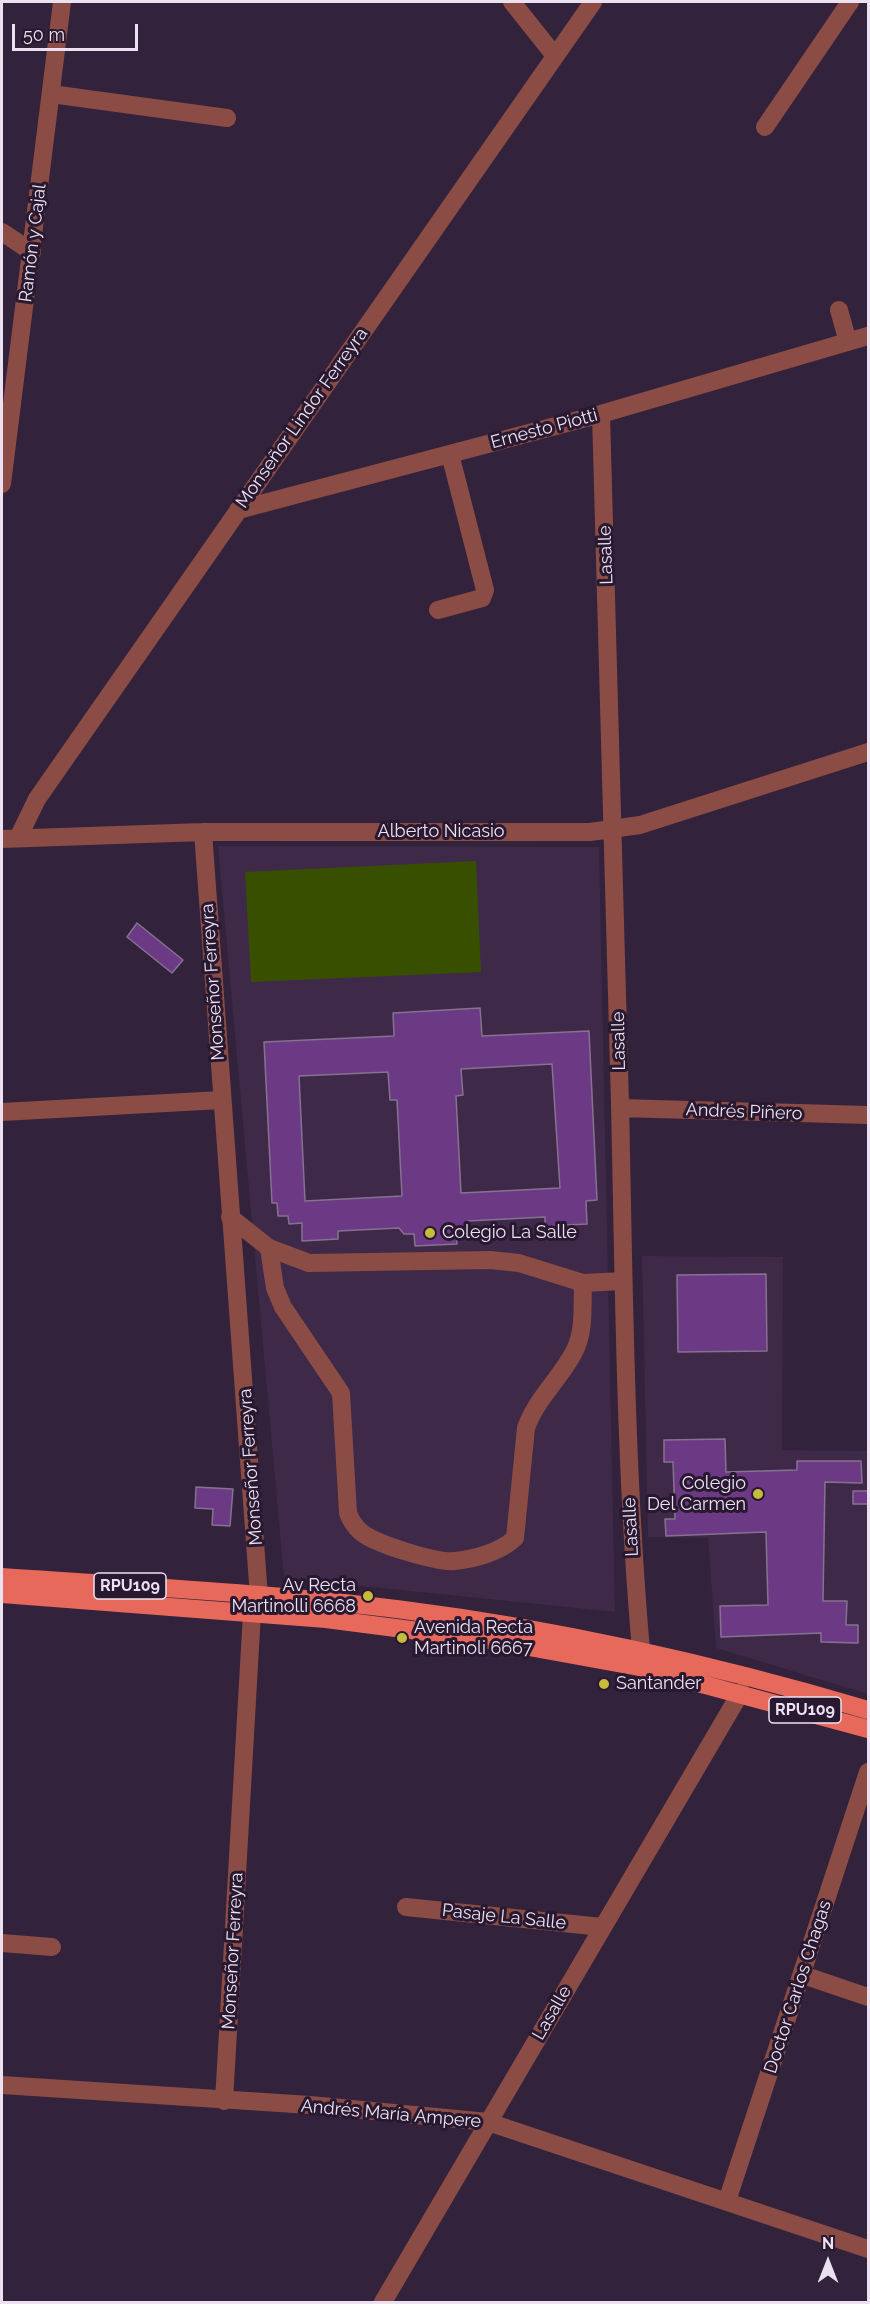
<!DOCTYPE html>
<meta charset="utf-8">
<style>
body{margin:0}
#map{position:relative;width:870px;height:2304px;overflow:hidden;background:#32223b;font-family:Raleway,sans-serif}
canvas{display:block}
.frame{position:absolute;inset:0;border:3px solid #ece1f1;pointer-events:none}
.north{position:absolute;left:798px;top:2232px;width:60px;height:60px;-webkit-text-stroke:4px #281830;paint-order:stroke;rotate:0deg;font-size:16px;font-weight:700;line-height:24px;text-align:center;color:#ece1f1}
.north::after{content:'';display:block;margin:auto;width:21px;height:27px;background:#ece1f1;clip-path:polygon(50% 0,100% 100%,50% 72%,0 100%)}
.scale{position:absolute;left:12px;top:24px;width:126px;height:27px;box-sizing:border-box;border:3px solid #ece1f1;border-top:0;padding-left:8px;font-size:18px;line-height:21px;white-space:nowrap;color:#ece1f1;-webkit-text-stroke:4px #281830;paint-order:stroke}
</style>
<div id="map">
<canvas width="870" height="2304"></canvas>
<div class="frame"></div>
<div class="north">N</div>
<div class="scale">50 m</div>
</div>
<script>
const ctx = document.querySelector('canvas').getContext('2d');
ctx.lineJoin = 'round';
function paint(path, color) { ctx.fillStyle = color; ctx.fill(path, 'evenodd'); }
function stroke(path, color, width, dash) { ctx.strokeStyle = color; ctx.lineWidth = width; ctx.lineCap = dash ? 'butt' : 'round'; ctx.setLineDash(dash || []); ctx.stroke(path); }
function write(font, color, halo, rows, align = 'center') {
  ctx.font = font + ' Raleway,sans-serif'; ctx.lineWidth = 6; ctx.setLineDash([]); ctx.textBaseline = 'middle'; ctx.strokeStyle = halo; ctx.fillStyle = color; for (const [text, x, y, turn = 0] of rows) {
    ctx.save(); ctx.translate(x, y); ctx.rotate((+turn || 0) * Math.PI / 180); ctx.textAlign = isNaN(turn) ? turn : align; if (halo) ctx.strokeText(text, 0, 0); ctx.fillText(text, 0, 0); ctx.restore();
  }
}
paint(new Path2D(`
 M218 846 599 847 615 1612 284 1578Z
 M642 1256 783 1257 782 1450 868 1451V1694L716 1648 708 1538 648 1537Z`), '#3e2948');
paint(new Path2D(`
 M476 861 481 972 251 982 245 872Z`), '#384f00');
const building = new Path2D(`
 M137 923 183 960 172 973 127 937Z
 M480 1008 482 1036 589 1031 597 1200 586 1201 587 1224 545 1226V1217L468 1221V1232H456L457 1244 415 1246 414 1234H404L399 1228 338 1231V1239L302 1241V1223L289 1224 288 1216H278L277 1203H272L264 1042 394 1036 393 1013ZM552 1064 560 1188 461 1193 456 1096 463 1095 461 1069ZM388 1072 390 1100H397L402 1196 305 1201 299 1076Z
 M766 1274 767 1351 678 1352 677 1275Z
 M725 1439 726 1472 797 1470V1461H861L862 1483 825 1482 823 1601H847L846 1625H858V1643L821 1642V1633L721 1637 720 1606 768 1605 766 1532 666 1536 665 1519H675L673 1462H664V1440Z
 M196 1487 233 1489 230 1526 212 1525 213 1509 195 1508Z
 M853 1491H868V1504H853Z`);
paint(building, '#6c3a84');
stroke(building, '#857290', 1.5);
stroke(new Path2D(`
 M512 2 555 56
 M51 94 227 118
 M765 127 850 2
 M2 232 32 252
 M839 310 848 342
 M601 414C609 644 615 874 620 1104 624 1286 625 1468 641 1650L639 1666
 M2 484 62 2
 M238 510 601 414 868 336
 M438 610 482 598 485 590 450 454
 M203 832 259 1597 252 1613 224 2101
 M18 838 37 799 593 2
 M2 839 203 832H590L640 825 868 752
 M620 1108 868 1115
 M2 1112 221 1100
 M230 1217 269 1248 309 1263 490 1260 519 1263 583 1283 623 1281
 M269 1248 275 1288 283 1307 341 1393 348 1513C351 1521 355 1527 361 1532 375 1544 437 1563 455 1561 475 1559 500 1552 515 1538L526 1428C536 1399 560 1379 574 1352 585 1331 582 1306 583 1283
 M406 1907 602 1927
 M2 1943 52 1947
 M803 1975 868 1997
 M2 2085 310 2105 488 2122 868 2249
 M727 2201 868 1772
 M383 2302 741 1692`), '#8a4c44', 18);
stroke(new Path2D(`
 M2 1577C135 1586 271 1593 404 1610 562 1630 716 1665 868 1710
 M2 1594 326 1619 496 1641 639 1667 868 1729`), '#e7695b', 18);
for (const [x, y, r, color] of [
 [430,1233,6,"#c5bc3d"],
 [758,1494,6,"#c5bc3d"],
 [368,1596,6,"#c5bc3d"],
 [402,1638,6,"#c5bc3d"],
 [604,1684,6,"#c5bc3d"]
]) { const dot = new Path2D(); dot.arc(x, y, r, 0, 2 * Math.PI); ctx.fillStyle = color; ctx.fill(dot); stroke(dot, '#281830', 2); }
for (const [x, y, w] of [
 [130,1586,72],
 [805,1710,72]
]) { const box = new Path2D(); box.roundRect(x - w / 2, y - 13, w, 26, 4.5); ctx.fillStyle = '#281830'; ctx.fill(box); stroke(box, '#ece1f1', 1.5); }
write('bold 16px', '#ece1f1', null, [
 ["RPU109",130,1586],
 ["RPU109",805,1710]
]);
write('18px', '#ece1f1', '#281830', [
 ["Ramón y Cajal",33,243,-83],
 ["Monseñor Lindor Ferreyra",302,418,-55],
 ["Ernesto Piotti",544,429,-15],
 ["Lasalle",606,555,-92],
 ["Alberto Nicasio",441,832],
 ["Monseñor Ferreyra",213,982,-94],
 ["Lasalle",619,1041,-91],
 ["Andrés Piñero",744,1112,2],
 ["Monseñor Ferreyra",251,1467,-94],
 ["Lasalle",631,1527,-93],
 ["Pasaje La Salle",504,1917,6],
 ["Monseñor Ferreyra",233,1951,-87],
 ["Doctor Carlos Chagas",798,1987,-72],
 ["Lasalle",552,2013,-60],
 ["Andrés María Ampere",391,2114,5]
]);
write('18px', '#ece1f1', '#281830', [
 ["Colegio La Salle",442,1233],
 ["Colegio",746,1484,"right"],
 ["Del Carmen",746,1505,"right"],
 ["Av Recta",356,1586,"right"],
 ["Martinolli 6668",356,1607,"right"],
 ["Avenida Recta",414,1628],
 ["Martinoli 6667",414,1649],
 ["Santander",616,1684]
], 'left');
</script>
